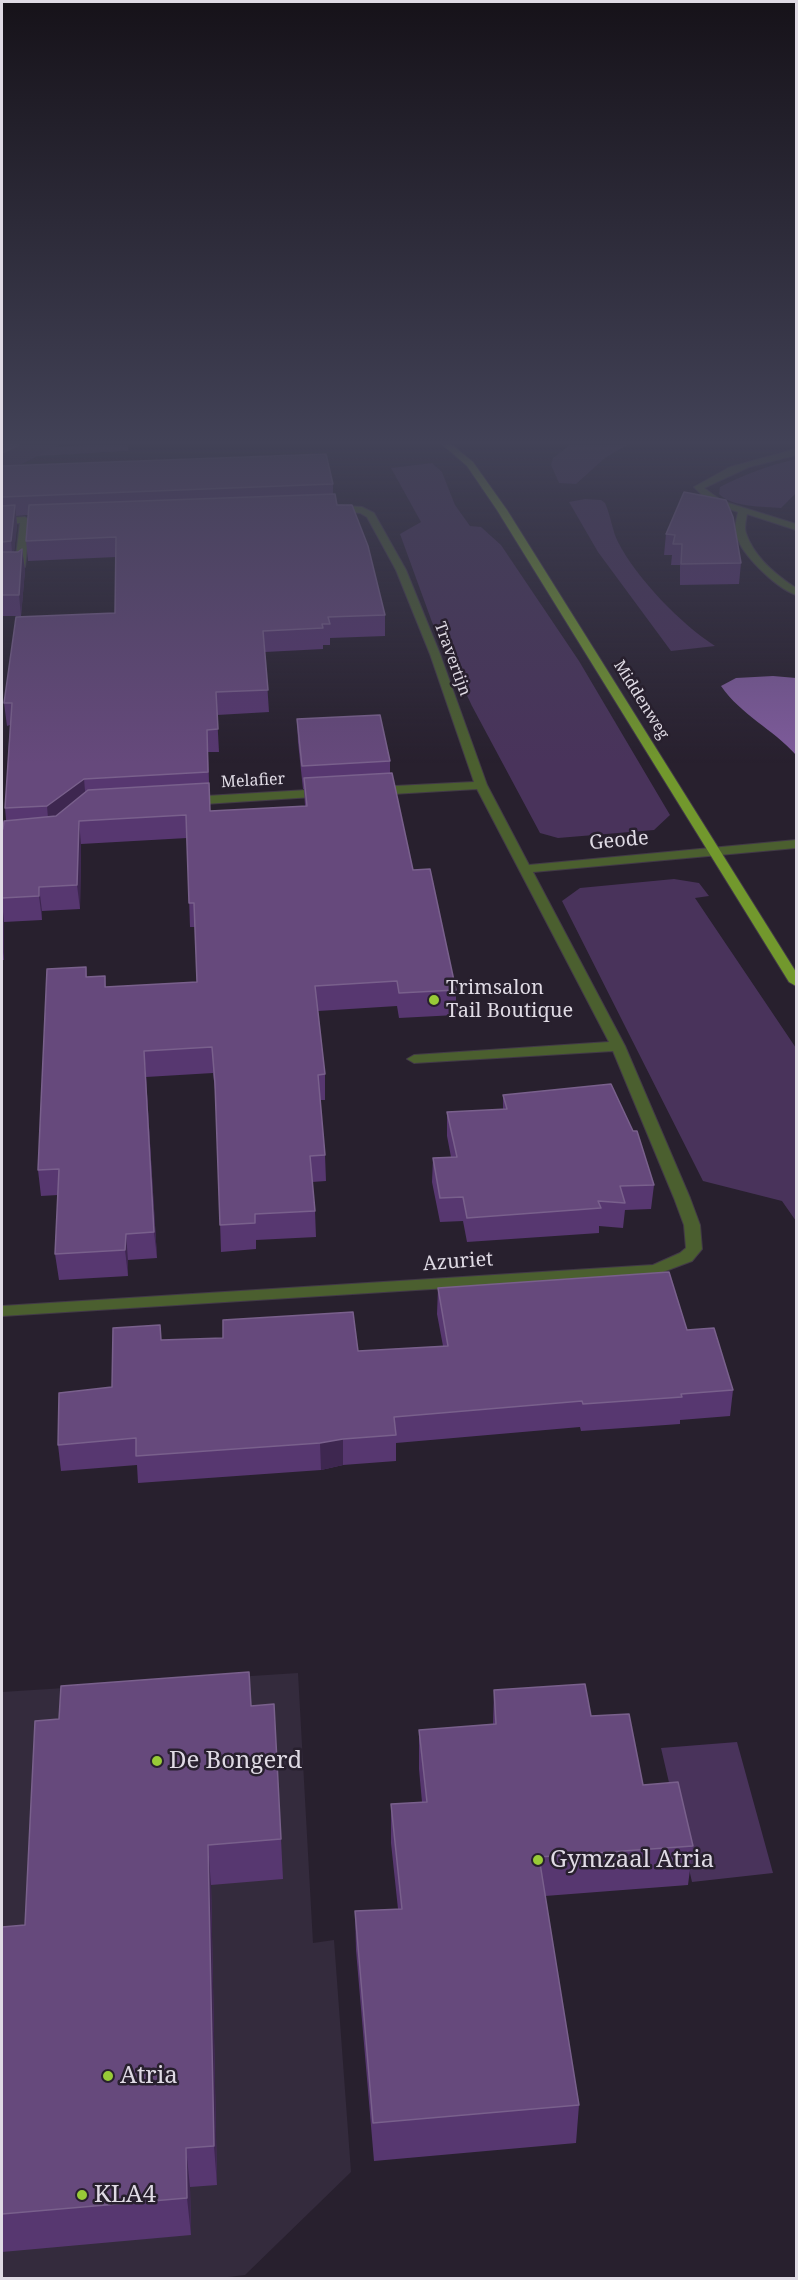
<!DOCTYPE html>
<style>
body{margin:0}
#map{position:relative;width:798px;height:2280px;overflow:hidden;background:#28202e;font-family:"Noto Serif",serif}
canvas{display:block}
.frame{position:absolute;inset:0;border:3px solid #dfdae4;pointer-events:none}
</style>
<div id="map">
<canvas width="798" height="2280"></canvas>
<div class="frame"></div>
</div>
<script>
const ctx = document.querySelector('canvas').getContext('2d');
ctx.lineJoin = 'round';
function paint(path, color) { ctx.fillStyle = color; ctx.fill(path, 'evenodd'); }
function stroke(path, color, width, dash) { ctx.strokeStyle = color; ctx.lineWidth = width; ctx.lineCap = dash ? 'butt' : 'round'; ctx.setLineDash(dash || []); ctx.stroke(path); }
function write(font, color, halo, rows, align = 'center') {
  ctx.font = font + ' "Noto Serif",serif'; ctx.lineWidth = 5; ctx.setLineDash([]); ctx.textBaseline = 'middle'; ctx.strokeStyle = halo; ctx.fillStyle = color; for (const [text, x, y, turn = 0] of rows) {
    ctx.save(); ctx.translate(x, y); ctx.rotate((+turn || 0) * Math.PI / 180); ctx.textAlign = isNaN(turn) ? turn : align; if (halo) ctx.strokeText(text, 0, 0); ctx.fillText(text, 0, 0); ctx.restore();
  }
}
paint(new Path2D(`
 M298 1673 313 1943 334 1940 351 2172 245 2275 220 2278H2V1692Z`), '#342b3d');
paint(new Path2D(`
 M92 445H127L129 451 2 458 6 449Z
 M570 445H627L605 458 576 484 559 483 551 465 553 458Z
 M796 459V493L781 508C762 506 733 508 719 494L720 487C745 474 770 465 796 459Z
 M432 463 442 472 455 505 470 526 481 527 501 545 579 661 670 815 654 830 558 838 540 833 472 706 432 622 400 534 421 522 391 468Z
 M585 499 601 500 605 503C611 516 612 530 618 542 637 579 681 624 715 646L671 651 598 552 569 502Z
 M674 879 699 883 709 896 695 898 796 1048V1221L782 1201 703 1181 562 901 580 888Z
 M737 1742 773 1873 692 1882 661 1748Z`), '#49335b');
paint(new Path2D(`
 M773 676 796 678V755C773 729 741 715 721 686L736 678Z`), '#7f5b9c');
const minor = new Path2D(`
 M796 449V455L749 467 704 488 722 501 796 524V530L747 514C746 520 744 528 746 533 754 557 776 575 796 588V595C776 588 738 552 735 531 735 525 737 517 738 512L709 502 694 487 730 467Z
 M333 505 362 507 374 513 406 570 440 654 487 785 529 865 796 840V848L533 872 625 1046 690 1198 700 1225 702 1249 692 1261 655 1275 2 1316V1306L653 1265 680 1253 686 1248 684 1225 674 1198 613 1051 414 1063 407 1059 414 1055 609 1042 477 789 375 795 369 791 375 787 474 782 430 654 396 570 367 517 360 513 330 510 328 508Z
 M25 517 30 520 25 567 20 570H2V564H15L20 523 2 524V518Z
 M324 789 328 790V796L189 805 183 801 189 797Z`);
const major = new Path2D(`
 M443 445H452L473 462 507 510 796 972V986L789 982 497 510 467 466Z`);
stroke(minor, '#423a47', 2);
stroke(major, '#423a47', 2);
paint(minor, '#4b5f2f');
paint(major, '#72982d');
paint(new Path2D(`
 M2 445H59L17 466 333 484V494L385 615V636L330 638V645H323V649L265 652 269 712 217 715 219 752H208L210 811 305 806 304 789H303L298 742 297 719 390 761V773L413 870 456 990V1015L399 1018 397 1006 318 1011 325 1074V1100H320L325 1155 326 1181 312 1182 315 1211 316 1237 256 1240V1249L221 1252 216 1098 213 1073 146 1077 157 1258 128 1260V1276L59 1280 55 1254 58 1195 41 1196 38 1170 86 967 87 977 105 976 106 987 197 982 195 927H190L187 838 81 844 80 909 42 911V920L4 922V960H2V829H3L6 820 5 808 10 725 7 726 4 703 115 613 116 557 28 561 26 541 28 515 16 516 17 525 14 552H18L22 549 25 570 21 616H2Z
 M684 492 741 563 739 584 680 585V565H671L672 555H664L666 534Z
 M503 1095 654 1185 651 1209 625 1210 623 1228 599 1226V1233L467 1242 463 1221 440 1222 432 1182 433 1158 451 1157 447 1136V1112L503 1109Z
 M438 1288 687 1330 733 1390 730 1416 680 1420V1424L581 1431 580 1427 396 1443V1461L343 1465 321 1470 138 1483 137 1465 61 1471 58 1445 112 1387 161 1340 358 1351 443 1346 437 1314Z
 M494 1690 591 1716 643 1785 693 1846 688 1885 545 1896 579 2105 576 2143 374 2161 356 1950 355 1911 398 1909 391 1843V1804L422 1802 419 1769V1730L493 1724Z
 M251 1706 281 1839 283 1879 211 1885 217 2185 190 2187 191 2235 2 2252V1927L25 1925Z`), '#573770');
paint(new Path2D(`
 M19 445H59L2 474V453Z
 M15 505 17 525 13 562 11 541Z
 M22 549 25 570 21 616 19 595Z
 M84 779 86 802 49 830 47 806Z
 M79 821 81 844 80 909 77 885Z
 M39 887 42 911V920L39 896Z
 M2 902 4 922V960L2 944Z
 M144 1051 146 1077 157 1258 154 1232Z
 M126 1234 128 1260V1276L125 1250Z
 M343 1439V1465L321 1470 320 1443Z
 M208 1845 211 1885 217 2185 214 2146Z
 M186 2148 190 2187 191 2235 187 2198Z`), '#3e2750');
const building = new Path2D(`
 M2 445H19L2 453Z
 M326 454 333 484 2 497V466Z
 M684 492 726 500 733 517 741 563 681 564 682 544H673L675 535 666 534Z
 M335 494 337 505H352L368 546 385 615 328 617 330 624H322L323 628 263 631 268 690 216 692 218 729 207 730 208 772 84 779 47 806 5 808 12 703H4L16 617 115 613 116 537 26 541 29 505Z
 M15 505 11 541 2 542V506Z
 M22 549 19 595H2V552H18Z
 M380 715 390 761 302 766 297 719Z
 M392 773 413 870 430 869 456 990 399 993 397 981 315 986 325 1074 318 1075 325 1155 310 1156 315 1211 255 1214V1223L220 1225 215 1084 212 1047 144 1051 154 1232 126 1234 125 1250 55 1254 59 1169 38 1170 47 969 86 967V977L105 976V987L197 982 194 903H189L186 815 79 821 77 885 39 887V896L2 898V829H3L4 821 56 816 88 790 209 783 210 811 307 806 304 778Z
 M611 1084 633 1131H637L654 1185 620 1186 625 1203 598 1201 601 1208 467 1218 463 1197 440 1198 433 1158 457 1157 447 1112 507 1109 503 1095Z
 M669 1272 687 1330 714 1328 733 1390 681 1394 682 1397 583 1404 582 1401 394 1417 396 1435 343 1439 320 1443 136 1456V1438L58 1445 59 1393 112 1387 113 1328 160 1325 161 1340 223 1338V1320L353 1312 358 1351 448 1346 438 1288Z
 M249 1672 251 1706 274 1704 281 1839 208 1845 214 2146 186 2148 187 2198 2 2214V1927L25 1925 35 1721 59 1719 61 1686Z
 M585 1684 591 1716 629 1714 643 1785 678 1782 693 1846 539 1857 579 2105 373 2123 355 1911 402 1909 391 1804 427 1802 419 1730 496 1724 494 1690Z`);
paint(building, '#66497c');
stroke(building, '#79608c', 1.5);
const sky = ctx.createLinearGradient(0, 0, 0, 764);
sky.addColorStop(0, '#161219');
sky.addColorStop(0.58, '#424257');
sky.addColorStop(1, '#42425700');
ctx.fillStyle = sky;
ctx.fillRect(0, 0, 798, 764);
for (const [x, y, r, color] of [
 [434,1000,6,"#98cb37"],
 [157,1761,6,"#98cb37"],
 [538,1860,6,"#98cb37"],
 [108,2076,6,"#98cb37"],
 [82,2195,6,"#98cb37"]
]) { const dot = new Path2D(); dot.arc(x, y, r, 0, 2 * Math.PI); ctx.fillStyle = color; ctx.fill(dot); stroke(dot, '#28202e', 2); }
write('16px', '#dfdae4', '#28202e', [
 ["Travertijn",452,659,70],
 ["Middenweg",641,700,58],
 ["Melafier",253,781,-3]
]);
write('20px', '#dfdae4', '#28202e', [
 ["Geode",619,841,-5],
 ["Azuriet",458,1262,-4]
]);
write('20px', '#dfdae4', '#28202e', [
 ["Trimsalon",446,988],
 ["Tail Boutique",446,1011]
], 'left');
write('24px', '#dfdae4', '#28202e', [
 ["De Bongerd",169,1761],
 ["Gymzaal Atria",550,1860],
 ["Atria",120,2076],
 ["KLA4",94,2195]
], 'left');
</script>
